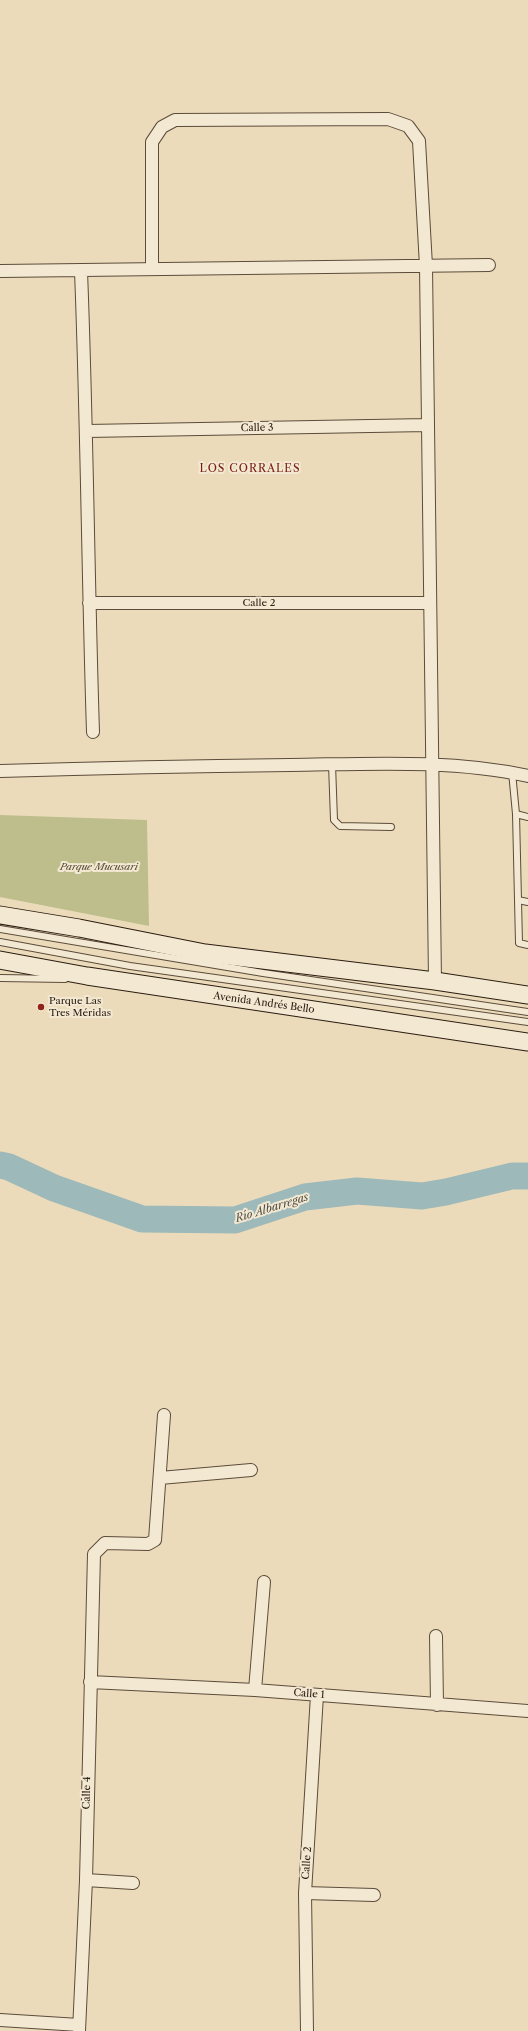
<!DOCTYPE html>
<meta charset="utf-8">
<style>
body{margin:0}
canvas{display:block;background:#ecdbba}
</style>
<canvas width="528" height="2031"></canvas>
<script>
const ctx = document.querySelector('canvas').getContext('2d');
ctx.lineJoin = 'round';
function paint(path, color) { ctx.fillStyle = color; ctx.fill(path, 'evenodd'); }
function stroke(path, color, width, dash) { ctx.strokeStyle = color; ctx.lineWidth = width; ctx.lineCap = dash ? 'butt' : 'round'; ctx.setLineDash(dash || []); ctx.stroke(path); }
function write(font, color, halo, rows, align = 'center') {
  ctx.font = font + ' "Libre Caslon Text",serif'; ctx.lineWidth = 4; ctx.setLineDash([]); ctx.textBaseline = 'middle'; ctx.strokeStyle = halo; ctx.fillStyle = color; for (const [text, x, y, turn = 0] of rows) {
    ctx.save(); ctx.translate(x, y); ctx.rotate((+turn || 0) * Math.PI / 180); ctx.textAlign = isNaN(turn) ? turn : align; if (halo) ctx.strokeText(text, 0, 0); ctx.fillText(text, 0, 0); ctx.restore();
  }
}
paint(new Path2D(`
 M0 815 147 820 149 926 0 897Z`), '#bdbe8c');
stroke(new Path2D(`
 M0 1165 9 1167 54 1188 142 1219 235 1220 305 1197 357 1191 422 1196 446 1192 512 1176H528`), '#9db9ba', 27);
const lane = new Path2D(`
 M332 764 334 820 340 826 391 827
 M512 772 516 814 519 943 528 945
 M516 814 528 817
 M518 900 528 902
 M0 929 263 973 528 1012
 M0 942 130 966 528 1022
 M0 978 65 979`);
const street = new Path2D(`
 M152 269V142L162 127 175 120 388 119 408 126 419 141 426 266 435 981
 M0 271 489 265
 M81 271C87 425 88 578 93 732
 M87 431 427 425
 M89 603H429
 M0 771C97 768 193 766 290 765 369 764 450 759 528 776
 M160 1478 251 1470
 M436 1636 437 1705
 M90 1682 255 1690 528 1711
 M255 1690 264 1582
 M86 1880 133 1883
 M305 1893 374 1895
 M0 2020 79 2025
 M79 2031 86 1880 94 1554 105 1543 148 1544 155 1540 164 1415
 M307 2031 305 1893 317 1695`);
const secondary = new Path2D(`
 M0 915 79 928 205 953 435 981 528 995
 M0 960 87 976 528 1042`);
stroke(lane, '#5b4c3b', 8);
stroke(street, '#5b4c3b', 14);
stroke(secondary, '#2b1d11', 19);
stroke(lane, '#f3e8d2', 6);
stroke(street, '#f3e8d2', 12);
stroke(secondary, '#f3e8d2', 17);
for (const [x, y, r, color] of [
 [41,1007,4,"#8f2418"]
]) { const dot = new Path2D(); dot.arc(x, y, r, 0, 2 * Math.PI); ctx.fillStyle = color; ctx.fill(dot); stroke(dot, '#f3e8d2', 1.5); }
write('10px', '#2b1d11', '#f3e8d2', [
 ["Calle 3",257,428,-1],
 ["Calle 2",259,603],
 ["Avenida Andrés Bello",264,1003,8],
 ["Calle 1",309,1694,4],
 ["Calle 4",87,1793,-89],
 ["Calle 2",307,1863,-86]
]);
write('italic 10px', '#574d36', '#f3e8d2', [
 ["Parque Mucusari",99,867]
]);
write('10px', '#2b1d11', '#f3e8d2', [
 ["Parque Las",49,1001],
 ["Tres Méridas",49,1013]
], 'left');
ctx.letterSpacing = '1px';
write('11px', '#7a1f14', '#f3e8d2', [
 ["LOS CORRALES",250,469]
]);
ctx.letterSpacing = '0px';
write('italic 11px', '#4d4c44', '#f3e8d2', [
 ["Río Albarregas",272,1208,-17]
]);
</script>
